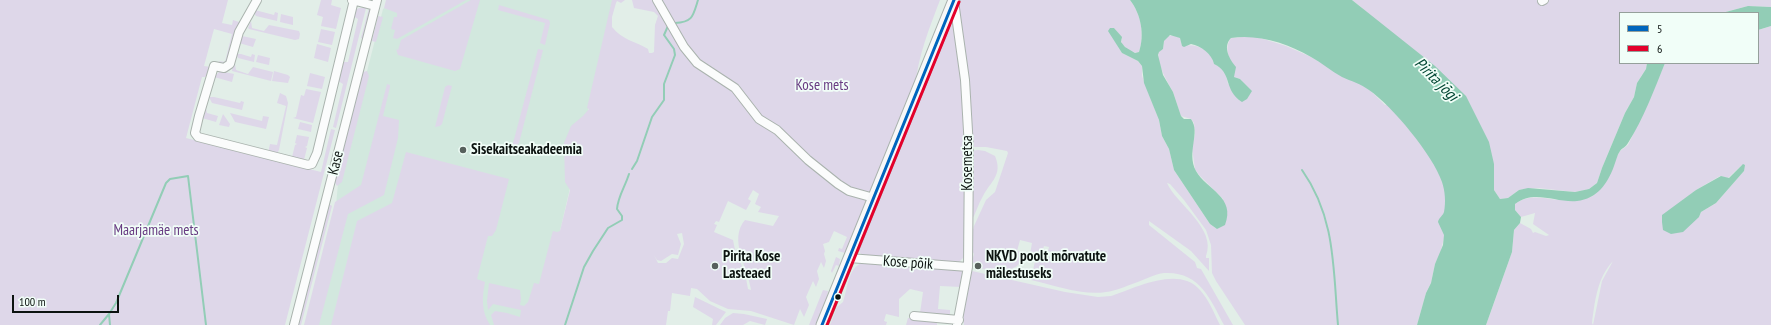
<!DOCTYPE html>
<meta charset="utf-8">
<style>
body{margin:0}
#map{position:relative;width:1771px;height:325px;overflow:hidden;background:#e2eee8;font-family:"PT Sans Narrow",sans-serif}
canvas{display:block}
.legend{position:absolute;left:1619px;top:12px;width:140px;height:52px;box-sizing:border-box;background:#f1fef8;border:1px solid #95a09b;margin:0;padding:5px 7px;list-style:none;font-size:12px;color:#0c1310}
.legend li{display:flex;align-items:center;gap:8px;height:20px}
.legend b{width:20px;border:1px solid #95a09b}
.scale{position:absolute;left:12px;top:295px;width:107px;height:18px;box-sizing:border-box;border:2px solid #0c1310;border-top:0;padding-left:5px;font-size:12px;line-height:14px;white-space:nowrap;color:#0c1310;-webkit-text-stroke:3px #f1fef8;paint-order:stroke}
</style>
<div id="map">
<canvas width="1771" height="325"></canvas>
<ul class="legend">
<li><b style="height:5px;background:#0065bd"></b>5</li>
<li><b style="height:5px;background:#e4002b"></b>6</li>
</ul>
<div class="scale">100 m</div>
</div>
<script>
const ctx = document.querySelector('canvas').getContext('2d');
ctx.lineJoin = 'round';
function paint(path, color) { ctx.fillStyle = color; ctx.fill(path, 'evenodd'); }
function stroke(path, color, width, dash) { ctx.strokeStyle = color; ctx.lineWidth = width; ctx.lineCap = dash ? 'butt' : 'round'; ctx.setLineDash(dash || []); ctx.stroke(path); }
function write(font, color, halo, rows, align = 'center') {
  ctx.font = font + ' "PT Sans Narrow",sans-serif'; ctx.lineWidth = 3.5; ctx.setLineDash([]); ctx.textBaseline = 'middle'; ctx.strokeStyle = halo; ctx.fillStyle = color; for (const [text, x, y, turn = 0] of rows) {
    ctx.save(); ctx.translate(x, y); ctx.rotate((+turn || 0) * Math.PI / 180); ctx.textAlign = isNaN(turn) ? turn : align; if (halo) ctx.strokeText(text, 0, 0); ctx.fillText(text, 0, 0); ctx.restore();
  }
}
paint(new Path2D(`
 M391 0H614L538 325H306L336 205 338 184 383 9 389 5Z`), '#d2e8de');
paint(new Path2D(`
 M0 0H228L222 23 232 25 233 20 242 23 227 64H220L219 61 225 62 232 34 214 29 204 66 211 67 205 77H202L186 138 321 172 331 129 335 130 285 325H0Z
 M321 0H332L331 5 341 8 336 29 321 26 323 17 317 15Z
 M386 0H466L397 39 393 38 395 30 391 29 394 17H397V13L384 8Z
 M471 0H480L460 69 455 71 398 55 396 49 398 50 401 40Z
 M612 0H625L621 3 617 1 616 3 612 17V27C622 40 635 41 648 49L649 53H652L654 52 655 25 658 16 654 12 634 8 632 0H940C929 29 918 56 915 87L845 253 838 251 839 248 842 249 847 237 834 231 829 242 823 244 825 251 824 254 826 261 824 268 821 262 817 271 819 279 816 287 813 281 806 297 809 305 804 317 800 309 794 325 751 311 728 309 710 301 697 289 691 288 690 296 672 293 670 311H668L666 325H494L491 315 495 311 507 313 520 317 521 310 493 304 488 310 487 301 489 283 520 290 521 299 520 305 524 306 528 302 534 283 539 284 552 234 553 231 557 232 560 231 570 190 565 182 564 143 571 126 583 116 589 109 587 108ZM753 190 759 194 755 204 761 207 758 212 779 216 773 226 745 220C728 240 748 267 751 290L748 289 745 273 735 250 733 240 714 232 717 225 714 224 716 221 719 222 728 201 746 210 751 201 748 199ZM682 233 684 244 678 259 672 258 666 263H658L654 255 657 260 661 261 672 254 678 255 681 244 677 234Z
 M960 0H1130C1141 14 1145 35 1139 52 1131 55 1125 48 1121 42L1122 39 1114 28 1118 46 1122 53 1138 61 1142 66V76L1159 120 1162 136 1169 149 1174 170 1210 224 1217 229 1223 199 1199 175 1195 169 1192 148 1195 134 1194 123 1191 119 1181 116C1178 109 1176 100 1173 92 1168 82 1155 62 1159 51L1163 49 1164 41 1168 36 1176 35 1180 38 1182 46C1196 43 1211 49 1214 64 1224 69 1226 73 1228 84L1247 87 1240 79 1234 77V65C1227 60 1225 45 1231 38L1254 36 1286 46 1309 56 1369 89 1385 105H1389L1446 173 1447 226 1440 254 1435 264 1431 283 1426 293 1417 325H1245L1216 281 1212 273 1211 245 1206 230 1184 200 1170 184 1167 183C1176 204 1217 228 1206 256V258H1209V271L1191 251 1149 221V225L1195 262 1197 268 1201 269 1233 325H1224C1210 298 1199 271 1164 273 1155 274 1144 280 1135 283 1126 286 1116 291 1106 292 1084 296 1053 285 1031 280L1035 261 1029 256 1023 258C1022 260 1020 263 1018 265 1008 274 979 273 972 261L974 254 970 247V239L974 226 986 200 995 192 1008 153 1007 151 986 147H967L965 256 959 262 862 256 858 249 950 26 951 24H954ZM1020 240 1032 243 1030 254 1017 251ZM1044 246 1049 247 1048 251 1051 252 1049 258 1041 256Z
 M1352 0H1771V7L1748 6 1722 13H1620V63H1647L1646 69 1637 83 1634 97 1625 113 1602 168 1597 183 1589 189 1575 192 1538 188 1519 190 1508 198 1500 199 1494 190V164L1361 7Z
 M499 5 549 20 550 23 545 45 540 43 545 23 498 10Z
 M359 8H366L336 128 333 127 343 84 338 81 342 62H348L358 19 353 16 355 10Z
 M369 8 370 12 364 39 361 38Z
 M255 10 274 15 275 12 278 13 277 21 256 16 254 13Z
 M281 14 293 17V25L280 22Z
 M378 16 383 17 376 42 372 41Z
 M251 21 252 28 264 31 269 25 299 31 300 34 299 39 295 40 249 29 248 28Z
 M1771 26V325H1486L1512 252 1514 230 1520 223 1531 229 1533 233 1535 232 1546 236 1549 235 1533 224 1535 213 1521 217 1515 210V204C1530 193 1544 199 1561 200 1572 200 1583 198 1593 196L1620 151 1628 145 1648 103 1665 63H1758V30ZM1742 165 1744 171 1716 203 1701 212 1699 217 1681 202 1696 190 1720 176 1728 178ZM1613 261 1602 281 1593 325 1592 323C1595 301 1597 278 1613 261Z
 M321 29 335 32 332 45 318 42Z
 M242 36 256 39 253 47 239 43Z
 M317 44 331 48 328 62 314 58Z
 M538 49 543 50 519 143 516 147H512Z
 M236 54H241L251 57 252 54 255 55 254 62 238 58Z
 M258 55 270 58 269 65 256 62Z
 M235 64 236 70 248 74 253 67 273 72 271 81 232 71 233 65Z
 M220 71 234 74 232 82 214 77Z
 M274 71 288 75 290 77 288 83 272 81Z
 M367 71 369 76 342 182 337 186 334 181 363 72Z
 M310 73 325 77 322 89 307 86Z
 M387 84 390 85V87L383 116 399 120 398 138 384 195 348 214 319 325H304L335 202 361 185Z
 M448 85 452 86 442 124 440 126 435 127 445 87Z
 M306 89 321 92 313 123 293 118 296 117 301 95 304 96Z
 M280 93 286 96 288 103 279 150 277 153H268L270 144 277 145 286 106 277 103Z
 M209 97H214L240 103 241 101 244 102 242 110 212 103Z
 M206 108 207 113 218 116 216 122 202 118Z
 M230 113 262 121 263 116 269 117 266 129 235 122Z
 M223 114 230 124 229 127 219 125Z
 M300 122 312 125 311 132 298 129Z
 M297 135 309 137 307 146 305 147 307 148 304 160 292 157 295 145 297 144 295 143Z
 M978 150 985 151 995 156C1003 175 991 181 983 196 978 204 976 213 971 222L970 151Z
 M406 152 509 179 496 230 492 236H488L477 279 485 282C482 298 481 311 490 325H331L357 221 392 203Z
 M329 204 332 206 301 325H298Z
 M836 257 840 259 839 266 836 265 832 273 831 271Z
 M863 262 959 268 963 271 961 287 940 286 938 309 950 310V315L956 316 920 313 923 292 910 289 899 299V317L886 314 884 321 887 322 886 325H830L837 307 843 302C848 288 847 269 863 262Z
 M1027 268 1030 269 1028 279 1005 274Z
 M972 271 1065 292 1098 297 1111 296C1135 288 1179 265 1200 290 1209 300 1214 313 1220 325H964L963 317 970 273Z
 M823 290 828 291 826 302 817 325H809Z
 M695 297 726 312 716 325H712L713 319 693 307Z
 M733 313 744 314 767 319 765 325 750 321 743 325H720L725 318Z
 M908 318 954 321 956 325 937 322V325H906Z`), '#ded7e9');
paint(new Path2D(`
 M1130 0H1352L1435 66 1466 96 1489 142 1494 164V190L1500 199 1508 198 1519 190 1528 188 1575 192 1589 189 1597 183 1602 168 1625 113 1634 97 1637 83 1646 69 1647 63H1665C1654 90 1644 118 1628 143 1626 147 1622 148 1620 151 1617 155 1616 161 1614 166 1608 183 1597 199 1577 201 1556 203 1534 189 1515 204V210L1521 217 1520 223 1514 230 1512 252 1486 325H1417L1426 293 1431 283 1435 264 1443 245 1444 235 1438 222C1439 217 1443 216 1444 212 1446 202 1445 191 1442 182 1433 155 1392 106 1369 90 1361 84 1351 81 1342 77 1331 71 1322 63 1311 57 1287 43 1258 34 1231 38 1222 47 1230 60 1236 67L1234 77 1240 79 1252 91 1247 99 1242 102C1223 90 1233 73 1214 64 1212 54 1201 46 1191 44L1184 47 1182 46 1180 38 1170 35 1164 41 1163 49 1159 52 1158 55 1163 75 1173 92 1181 116 1184 119H1191C1201 133 1186 152 1196 171 1207 190 1236 197 1225 225L1217 229 1210 224 1174 170 1169 149 1162 136 1159 120 1144 83 1142 66 1138 61 1122 53 1108 31 1110 28H1114L1122 37 1121 42 1125 47 1135 53 1139 52C1145 35 1141 14 1130 0Z
 M1748 6 1771 7V26L1758 30V13H1722Z
 M1743 164 1745 165 1744 171 1716 203 1701 212 1699 217 1683 232 1671 234 1663 230 1662 222V215L1696 190 1721 176 1729 178Z`), '#92cdb6');
stroke(new Path2D(`
 M675 23C693 22 693 16 698 0
 M632 169 637 161 652 117 664 100V84L675 55 674 49 664 35 668 26
 M1302 170C1336 218 1333 269 1338 325
 M100 325 109 314
 M110 325 109 314 116 303 166 183 170 179 188 176 206 325
 M565 325 584 267 593 251 608 228 622 220V216L617 209C618 196 625 187 629 174`), '#92cdb6', 2);
const minor = new Path2D(`
 M257 0 239 32 230 64 224 68 214 66 199 116 195 133 198 137 308 165 312 164 317 153 354 0
 M352 0 375 6
 M657 0 684 47 697 63 735 88 759 119 777 130 808 160 838 184 849 191 874 198
 M954 1 965 80 969 148 968 267 957 325
 M1542 1 1544 0
 M849 258 968 267
 M914 316 959 320
 M294 325 377 0`);
const secondary = new Path2D(`
 M822 325 954 0`);
stroke(minor, '#aab3ae', 10);
stroke(secondary, '#aab3ae', 13);
stroke(minor, '#fbfcfc', 8);
stroke(secondary, '#f7f8f9', 11);
stroke(new Path2D(`
 M822 325 954 0`), '#0065bd', 3);
stroke(new Path2D(`
 M827 325 959 2`), '#e4002b', 3);
for (const [x, y, r, color] of [
 [463,150,4,"#57605c"],
 [715,266,4,"#57605c"],
 [978,266,4,"#57605c"],
 [838,297,3.5,"#0c1310"]
]) { const dot = new Path2D(); dot.arc(x, y, r, 0, 2 * Math.PI); ctx.fillStyle = color; ctx.fill(dot); stroke(dot, '#f1fef8', 1.5); }
write('15px', '#683b82', '#f1fef8', [
 ["Kose mets",822,86],
 ["Maarjamäe mets",156,231]
]);
write('bold 15px', '#0c1310', '#f1fef8', [
 ["Sisekaitseakadeemia",471,150],
 ["Pirita Kose",723,257],
 ["Lasteaed",723,274],
 ["NKVD poolt mõrvatute",986,257],
 ["mälestuseks",986,274]
], 'left');
write('15px', '#0c1310', '#f1fef8', [
 ["Kase",336,163,-76],
 ["Kosemetsa",968,163,-90],
 ["Kose põik",908,263,4]
]);
write('italic 16px', '#004632', '#f1fef8', [
 ["Pirita jõgi",1436,80,45]
]);
</script>
